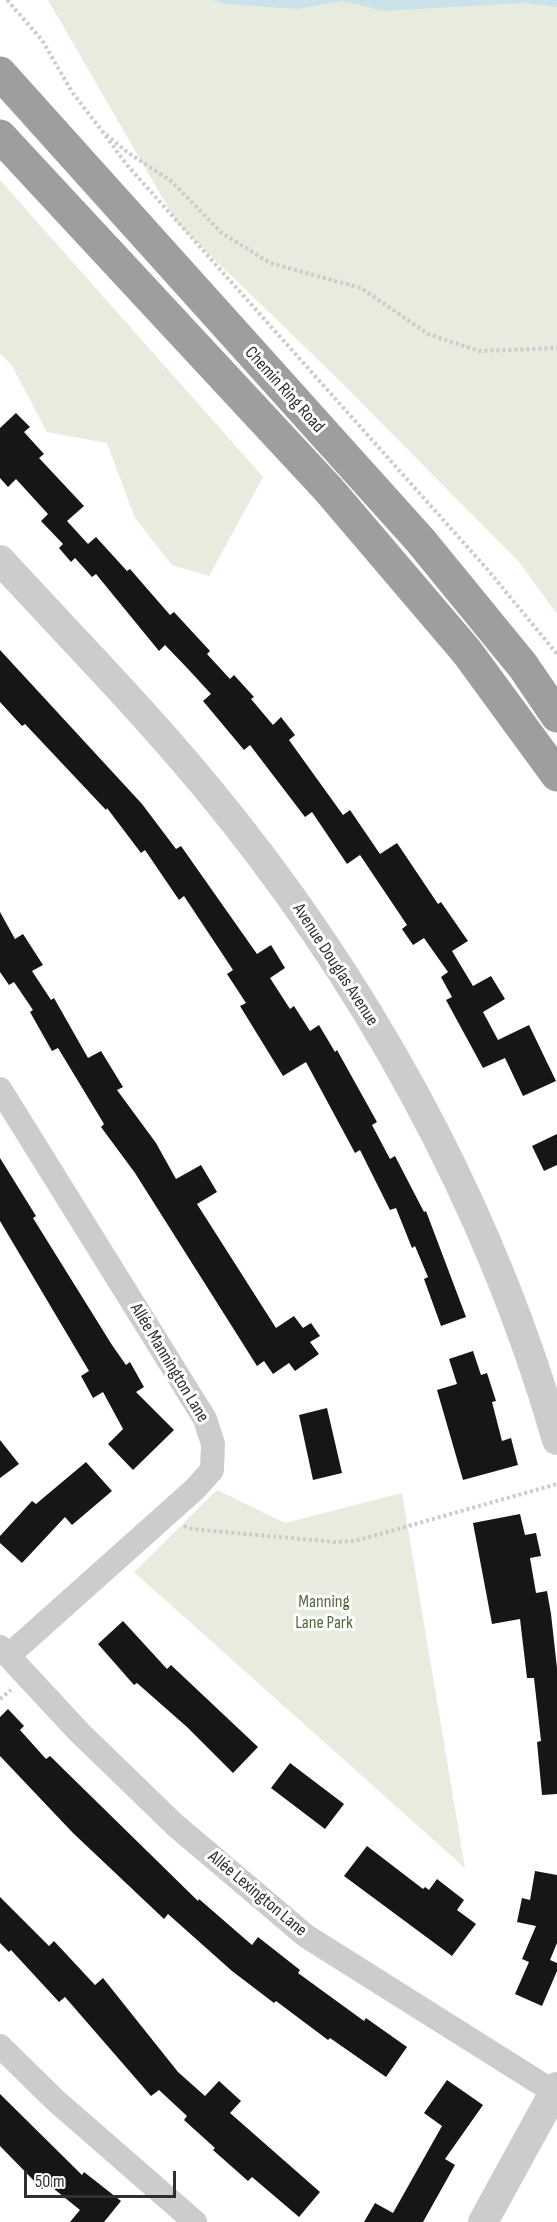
<!DOCTYPE html>
<meta charset="utf-8">
<style>
body{margin:0}
#map{position:relative;width:557px;height:2222px;overflow:hidden;background:#fff;font-family:"Sofia Sans Condensed",sans-serif}
canvas{display:block}
.scale{position:absolute;left:24px;top:2171px;width:152px;height:27px;box-sizing:border-box;border:3px solid #2f2f2f;border-top:0;padding-left:8px;font-size:18px;line-height:21px;white-space:nowrap;color:#2f2f2f;-webkit-text-stroke:4px #fff;paint-order:stroke}
</style>
<div id="map">
<canvas width="557" height="2222"></canvas>
<div class="scale">50 m</div>
</div>
<script>
const ctx = document.querySelector('canvas').getContext('2d');
ctx.lineJoin = 'round';
function paint(path, color) { ctx.fillStyle = color; ctx.fill(path, 'evenodd'); }
function stroke(path, color, width, dash) { ctx.strokeStyle = color; ctx.lineWidth = width; ctx.lineCap = dash ? 'butt' : 'round'; ctx.setLineDash(dash || []); ctx.stroke(path); }
function write(font, color, halo, rows, align = 'center') {
  ctx.font = font + ' "Sofia Sans Condensed",sans-serif'; ctx.lineWidth = 6; ctx.setLineDash([]); ctx.textBaseline = 'middle'; ctx.strokeStyle = halo; ctx.fillStyle = color; for (const [text, x, y, turn = 0] of rows) {
    ctx.save(); ctx.translate(x, y); ctx.rotate((+turn || 0) * Math.PI / 180); ctx.textAlign = isNaN(turn) ? turn : align; if (halo) ctx.strokeText(text, 0, 0); ctx.fillText(text, 0, 0); ctx.restore();
  }
}
paint(new Path2D(`
 M48 0H557V614L519 562 341 382 177 223Z
 M0 180 263 477 209 576 172 565 135 518 107 443 47 432 11 364 0 354Z
 M217 1490 285 1523 402 1493 465 1868 134 1572Z`), '#e7ecde');
paint(new Path2D(`
 M213 0H557V7L525 3 384 11 342 1 298 9 225 4Z`), '#cce2ea');
paint(new Path2D(`
 M16 413 30 427 24 432 44 454 39 458 84 506 67 521 88 544 96 537 127 571 130 569 170 615 174 612 210 651 207 654 230 679 234 675 254 697 251 699 273 725 281 717 295 735 289 740 294 747 343 815 350 810 380 854 397 843 438 904 441 902 468 941 452 951 473 986 491 976 505 999 483 1012 498 1040 529 1025 556 1081 523 1096 505 1058 483 1068 446 1000 452 997 441 977 448 972 424 938 413 945 402 929 407 925 360 855 347 864 312 812 305 817 250 745 244 750 203 701 211 694 189 670 165 645 159 651 96 574 92 577 75 558 71 562 59 548 63 544 41 521 48 514 16 479 8 487 0 478V428Z
 M0 650 142 804 176 849 181 846 257 954 271 945 285 968 270 978 290 1009 294 1006 310 1031 319 1025 335 1052 337 1050 377 1122 372 1125 390 1159 395 1156 424 1212 426 1211 466 1317 441 1326 424 1279 428 1277 415 1246 412 1248 396 1208 390 1210 360 1150 355 1153 306 1062 283 1076 240 1006 246 1003 227 974 233 970 184 896 179 900 145 850 141 853 107 808 106 810 25 724 22 726 0 702Z
 M0 912 15 939 23 934 43 965 32 971 51 1000 54 998 88 1058 101 1051 123 1087 117 1090 156 1143 176 1179 201 1165 217 1192 197 1204 276 1328 294 1316 303 1328 311 1323 320 1336 310 1342 319 1354 295 1371 289 1363 273 1374 264 1361 257 1366 135 1173 101 1127 104 1124 58 1048 52 1051 30 1012 33 1010 14 982 9 985 0 972Z
 M557 1134V1165L544 1171 532 1146Z
 M0 1158 36 1216 33 1218 112 1345 126 1365 130 1362 144 1387 136 1392 174 1430 133 1470 108 1444 123 1429 103 1392 93 1398 81 1376 89 1371 0 1221Z
 M473 1351 481 1375 487 1373 496 1401 492 1402 502 1441 511 1438 518 1465 463 1480 437 1390 457 1384 449 1359Z
 M327 1408 342 1473 313 1480 299 1415Z
 M0 1440 19 1464 0 1478Z
 M86 1462 112 1491 72 1525 65 1517 22 1563 0 1543V1536L32 1501 36 1504Z
 M520 1514 525 1535 536 1533 541 1556 530 1558 536 1593 547 1591 551 1614 557 1668V1794L542 1795 537 1742 541 1741 534 1678H527L520 1619 492 1624 473 1523Z
 M123 1621 167 1669 171 1665 258 1747 233 1773 187 1727 137 1683 134 1685 98 1644Z
 M8 1709 24 1726 20 1730 46 1759 50 1756 198 1901 199 1899 252 1945 258 1937 300 1970 298 1973 364 2021 366 2018 407 2047 386 2077 330 2038 328 2040 276 2001 274 2003 232 1971 168 1914 164 1919 73 1833 0 1756V1717Z
 M290 1763 344 1804 325 1829 271 1788Z
 M367 1846 423 1889 425 1887 429 1890 437 1879 464 1900 457 1910 476 1924 452 1956 344 1876Z
 M535 1871 557 1875V1943L550 1960 557 1963V1971L542 2006 515 1994 529 1962 522 1959 536 1926 517 1922 522 1898 530 1900Z
 M0 1897 49 1946 54 1941 95 1985 103 1978 178 2072 205 2096 219 2081 241 2101 230 2113 320 2192 299 2217 252 2177 248 2181 213 2150 215 2148 184 2120 187 2116 159 2090 151 2096 65 1997 59 2002 11 1950 9 1952 0 1943Z
 M447 2080 483 2105 445 2159 455 2165 423 2222H364L375 2203 393 2213 442 2126 424 2113Z
 M0 2094 82 2175 84 2172 121 2201 104 2222H70L80 2210 48 2184 42 2189 0 2146Z`), '#161616');
stroke(new Path2D(`
 M7 0 42 40 72 92 102 131 127 152 171 181 222 233 270 263 361 288 428 334 479 351 557 348
 M102 131 127 165 487 569 557 654
 M184 1526 192 1529 334 1542 355 1541 557 1484
 M0 1699 11 1690`), '#ccc', 4, [3, 3]);
stroke(new Path2D(`
 M0 1089 205 1419 213 1444 212 1470 195 1489 8 1656
 M0 1647 79 1732 175 1825 306 1936 554 2092
 M0 2046 55 2100 195 2222`), '#ccc', 24);
stroke(new Path2D(`
 M0 560C68 634 139 706 203 783 363 975 488 1200 557 1440
 M483 2222 557 2087`), '#ccc', 30);
stroke(new Path2D(`
 M0 73 420 540 523 666 557 716
 M0 136 329 490 467 652 557 775`), '#9e9e9e', 33);
write('18px', '#2f2f2f', '#fff', [
 ["Chemin Ring Road",284,390,48],
 ["Avenue Douglas Avenue",335,965,57],
 ["Allée Mannington Lane",169,1363,59],
 ["Allée Lexington Lane",257,1894,40]
]);
write('18px', '#58693f', '#fff', [
 ["Manning",324,1602],
 ["Lane Park",324,1623]
]);
</script>
